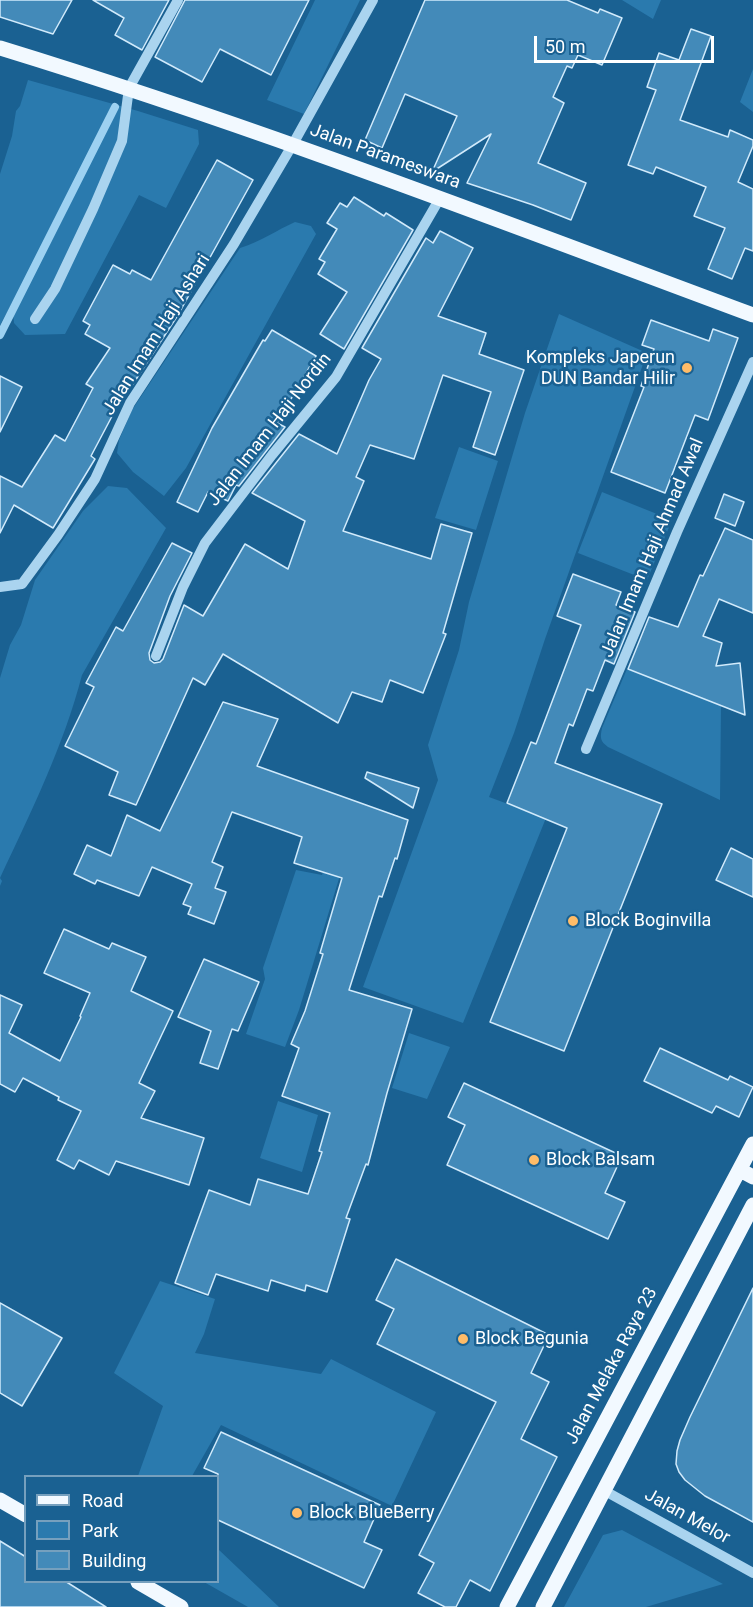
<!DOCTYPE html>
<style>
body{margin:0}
#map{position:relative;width:753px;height:1607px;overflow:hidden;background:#1a6192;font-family:Roboto,sans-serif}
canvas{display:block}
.legend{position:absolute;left:24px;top:1475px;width:195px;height:108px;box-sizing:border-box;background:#1a6192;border:2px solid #76a0be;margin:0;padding:8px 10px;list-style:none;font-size:18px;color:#fff}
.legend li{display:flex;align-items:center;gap:12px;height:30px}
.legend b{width:30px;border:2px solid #76a0be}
.scale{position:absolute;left:534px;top:36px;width:180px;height:27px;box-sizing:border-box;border:3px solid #fff;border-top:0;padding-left:8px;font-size:18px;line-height:21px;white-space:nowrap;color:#fff;-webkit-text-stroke:4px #1a6192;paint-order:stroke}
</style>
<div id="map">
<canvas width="753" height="1607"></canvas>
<ul class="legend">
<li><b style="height:8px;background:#f2f9ff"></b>Road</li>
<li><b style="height:16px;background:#2a7aae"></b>Park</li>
<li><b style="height:16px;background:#438ab9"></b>Building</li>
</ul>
<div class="scale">50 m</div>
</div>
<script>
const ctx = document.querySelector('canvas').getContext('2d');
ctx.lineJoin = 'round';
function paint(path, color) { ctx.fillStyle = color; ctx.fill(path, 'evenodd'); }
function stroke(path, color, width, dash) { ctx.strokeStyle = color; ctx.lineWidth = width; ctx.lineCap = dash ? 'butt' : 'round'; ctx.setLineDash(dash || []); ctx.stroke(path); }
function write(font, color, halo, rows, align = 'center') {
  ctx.font = font + ' Roboto,sans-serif'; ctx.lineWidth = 5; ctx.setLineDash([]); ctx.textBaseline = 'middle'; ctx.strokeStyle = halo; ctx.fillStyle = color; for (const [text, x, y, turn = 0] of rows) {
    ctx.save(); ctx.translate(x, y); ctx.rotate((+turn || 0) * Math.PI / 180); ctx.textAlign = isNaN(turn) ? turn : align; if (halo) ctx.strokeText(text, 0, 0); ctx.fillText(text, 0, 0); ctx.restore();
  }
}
paint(new Path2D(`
 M315 0H360L304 114 267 100Z
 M622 0H661L653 19Z
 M753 69V112L740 102Z
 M28 80 138 111 198 130 199 144 166 208 139 195 65 334 25 335 14 323 12 303 0 325V174L12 136 16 111 20 106Z
 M295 222 311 226 316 234 186 468 164 496 133 472 117 453 119 440 132 410 240 248C260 242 277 230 295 222Z
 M559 314 647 353 545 639 514 733 489 797 546 818 463 1023 363 987 438 780 428 745 459 650 469 602 525 413Z
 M459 447 498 461 476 530 435 518Z
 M108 486 127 488 166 528 82 675C64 745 31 812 0 878L2 881 0 886V678L10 645 21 625 35 580 83 511Z
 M602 492 672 520 647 580 578 553Z
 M627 669 721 705 720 800 608 747C600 741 600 738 602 728Z
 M332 841 348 849 299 1010 285 1047 246 1034 265 979 263 968 296 870 322 875Z
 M409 1033 450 1047 427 1099 392 1088Z
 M278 1101 318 1115 302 1172 260 1158Z
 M160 1281 215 1299 204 1334 195 1353 321 1374 331 1359 436 1412 392 1506 221 1425 192 1476H138L163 1406 114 1373Z
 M622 1530 723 1584 646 1607H564L603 1535Z
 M218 1549 279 1607H248L204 1582H218Z`), '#2a7aae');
stroke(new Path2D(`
 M0 335 115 107`), '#9dd1f1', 8);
const building = new Path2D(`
 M0 0H72L53 34 0 17Z
 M93 0H169L142 50 115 35 124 18Z
 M185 0H309L271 75 220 49 202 82 155 57Z
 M425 0H567L598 13 600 9 622 18 602 65 578 55 572 68 567 66 553 97 564 103 538 163 586 183 571 220 533 205 467 183 491 134 432 172 457 116 405 94 382 148 365 140Z
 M691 29 711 36 680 120 728 137 730 130 753 140V146L738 182 753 189V251L745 248 732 279 708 269 725 228 694 216 706 187 656 167 653 174 628 165 656 90 647 87 659 53 679 60Z
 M217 160 253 180 178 315 131 387 128 386 91 456 95 459 53 528 14 505 0 533V476L22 487 55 435 65 441 93 388 86 384 110 348 85 334 90 325 83 321 113 265 130 274 132 270 151 280Z
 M354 197 384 216 386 213 413 230 344 349 320 334 347 292 318 274 325 262 319 259 337 229 327 223 340 203 347 207Z
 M440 231 473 248 438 316 486 333 479 354 524 370 495 455 473 447 491 392 443 375 414 459 370 445 356 477 364 481 343 531 431 559 441 524 472 533 443 633 446 634 423 693 390 680 382 702 352 692 338 723 223 654 205 685 193 678 136 805 109 795 118 772 65 746 94 687 86 683 116 627 123 631 172 543 192 553 170 596 149 653 150 660 154 663 160 662 163 659 184 605 203 616 245 544 288 569 305 521 252 493 299 434 337 454 369 380 381 359 362 348 426 238 433 243Z
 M651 320 709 341 713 329 738 338 708 420 695 415 665 493 611 472 644 387 641 386 654 349 642 345Z
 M272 330 316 356 277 423 285 427 239 486 236 485 228 501 208 492 198 512 177 502 212 428 263 340 265 341Z
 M0 376 22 387 0 432Z
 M724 494 744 502 735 526 715 518Z
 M725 528 753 540V613L719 599 703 636 722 643 716 666 740 663 745 715 628 669 649 617 678 627 700 575 703 576Z
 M573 574 621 592 616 605 635 612 614 664 605 660 593 691 587 689 573 726 569 724 555 763 662 804 564 1051 490 1022 567 828 507 803 531 742 536 744 581 625 557 616Z
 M223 702 278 719 257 766 408 820 397 859 395 858 382 897 379 896 349 990 412 1009 387 1093 368 1165 366 1164 346 1218 350 1219 327 1292 306 1285 305 1291 271 1280 268 1291 216 1274 208 1295 175 1283 209 1190 250 1205 258 1179 308 1194 322 1152 319 1151 330 1113 282 1096 299 1048 291 1044 305 1011 323 954 320 953 342 878 294 863 302 837 232 812 212 862 223 867 215 888 226 892 214 924 188 914 191 907 183 904 192 884 152 867 139 896 97 880 95 884 74 874 87 845 111 856 127 815 160 831Z
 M367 772 419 788 413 808 365 778Z
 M731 848 753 859V897L716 880Z
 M64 929 109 949 112 943 146 957 131 991 173 1011 139 1083 155 1091 141 1118 204 1138 189 1185 116 1161 109 1175 79 1160 74 1169 57 1160 81 1111 58 1100 59 1097 23 1078 15 1092 0 1084V995L22 1005 9 1033 60 1061 81 1017 80 1016 90 993 44 973Z
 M204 959 259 982 238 1031 232 1029 218 1069 200 1063 211 1031 178 1017Z
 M660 1048 728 1080 730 1076 753 1087 739 1117 716 1106 712 1113 644 1081Z
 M464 1083 622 1156 605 1193 625 1202 608 1239 447 1165 465 1125 448 1117Z
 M396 1259 549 1335 531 1373 549 1382 521 1439 557 1457 490 1591 470 1580 456 1607H445L418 1593 434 1563 419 1555 496 1402 377 1344 394 1309 376 1300Z
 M753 1288V1522L705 1496 685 1480 679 1472 676 1464 677 1451 680 1440 690 1417Z
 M0 1303 62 1338 22 1406 0 1393Z
 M221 1432 380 1505 364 1542 382 1550 364 1588 218 1520V1474L204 1468Z
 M0 1541 26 1557V1581H65L106 1607H0Z`);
paint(building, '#438ab9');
stroke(building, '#d1eafb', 1.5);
stroke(new Path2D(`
 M35 319 55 289 93 209 122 141 129 88 178 0
 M0 587 22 584 58 535 95 479 130 403 234 244 293 144 373 0
 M156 656 183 587 205 543 272 455 336 377 440 198
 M586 749 677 532 753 362
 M605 1491 753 1573`), '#aad4ef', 10);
stroke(new Path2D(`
 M0 48C255 126 503 222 753 315
 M740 1170 753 1177
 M0 1500 26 1515
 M138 1582 181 1607
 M507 1607 753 1144
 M543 1607 753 1205`), '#f2f9ff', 15);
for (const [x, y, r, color] of [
 [687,368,6,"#ffbc68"],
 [573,921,6,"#ffbc68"],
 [534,1160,6,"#ffbc68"],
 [463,1339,6,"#ffbc68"],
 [297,1513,6,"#ffbc68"]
]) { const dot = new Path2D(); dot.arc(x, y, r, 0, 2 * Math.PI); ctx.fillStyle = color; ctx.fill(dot); stroke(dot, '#1a6192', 2); }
write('18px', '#fff', '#1a6192', [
 ["Jalan Parameswara",385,157,20],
 ["Jalan Imam Haji Ashari",157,335,-58],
 ["Jalan Imam Haji Nordin",270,430,-52],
 ["Jalan Imam Haji Ahmad Awal",653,548,-67],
 ["Jalan Melaka Raya 23",612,1366,-62],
 ["Jalan Melor",687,1517,29]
]);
write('18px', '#fff', '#1a6192', [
 ["Kompleks Japerun",675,358,"right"],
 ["DUN Bandar Hilir",675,379,"right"],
 ["Block Boginvilla",585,921],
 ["Block Balsam",546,1160],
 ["Block Begunia",475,1339],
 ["Block BlueBerry",309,1513]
], 'left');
</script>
